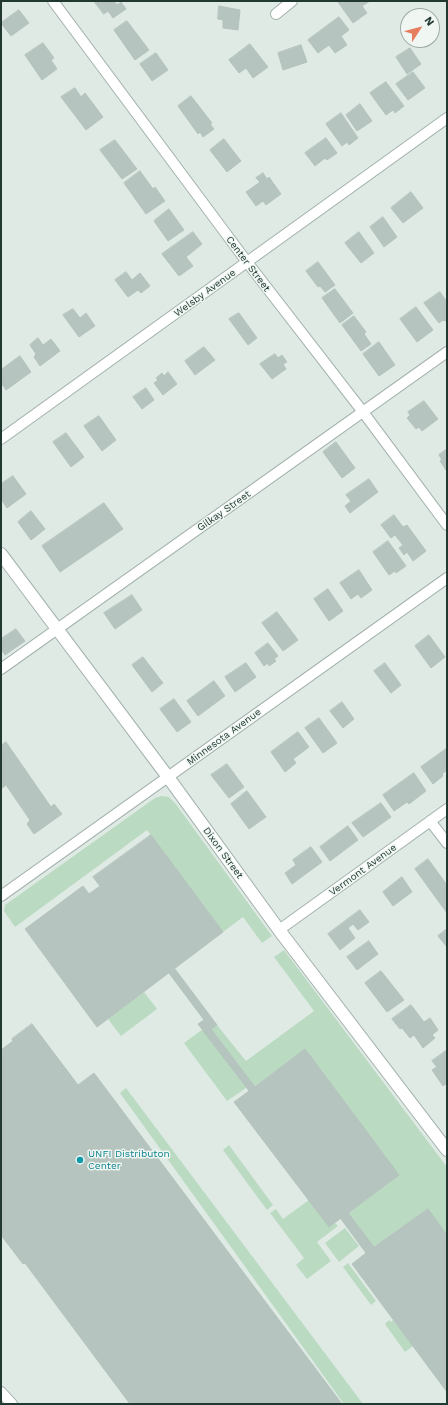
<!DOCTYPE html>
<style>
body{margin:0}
#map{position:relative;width:448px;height:1405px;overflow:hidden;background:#e0eae5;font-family:"Work Sans",sans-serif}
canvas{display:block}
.frame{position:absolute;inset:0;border:2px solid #223932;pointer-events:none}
.north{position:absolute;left:400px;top:8px;width:40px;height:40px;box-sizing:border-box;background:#f0f7f3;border:1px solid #9eaba6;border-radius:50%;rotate:54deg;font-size:11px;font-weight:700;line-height:16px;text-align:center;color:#223932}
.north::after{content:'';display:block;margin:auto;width:14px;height:18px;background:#e77e60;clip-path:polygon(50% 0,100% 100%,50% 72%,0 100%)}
</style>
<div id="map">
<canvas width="448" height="1405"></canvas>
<div class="frame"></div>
<div class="north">N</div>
</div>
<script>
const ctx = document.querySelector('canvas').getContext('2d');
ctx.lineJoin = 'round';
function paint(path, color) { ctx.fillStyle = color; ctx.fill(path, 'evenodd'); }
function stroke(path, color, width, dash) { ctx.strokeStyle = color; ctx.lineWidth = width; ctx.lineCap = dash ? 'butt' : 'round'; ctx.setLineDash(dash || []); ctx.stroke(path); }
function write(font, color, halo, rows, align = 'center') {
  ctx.font = font + ' "Work Sans",sans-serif'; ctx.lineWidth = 3; ctx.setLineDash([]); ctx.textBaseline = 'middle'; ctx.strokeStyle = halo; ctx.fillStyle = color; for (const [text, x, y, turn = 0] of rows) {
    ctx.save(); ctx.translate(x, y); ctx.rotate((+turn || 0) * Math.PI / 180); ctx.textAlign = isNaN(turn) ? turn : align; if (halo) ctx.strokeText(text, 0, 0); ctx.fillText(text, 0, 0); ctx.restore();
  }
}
paint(new Path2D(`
 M161 796 169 797 175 803 272 936 262 943 243 917 223 932 147 830 15 927 4 911 5 905 155 798Z
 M284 950 447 1167V1235L427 1209 374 1247 348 1213 398 1175 305 1050 255 1087 211 1029 217 1025 246 1061 314 1011 274 957Z
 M144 992 157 1009 121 1036 108 1019Z
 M203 1029 246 1088 227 1101 184 1043Z
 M126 1088 363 1404H344L120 1093Z
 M229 1145 273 1205 267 1210 223 1150Z
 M309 1200 329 1227 335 1223 338 1226 317 1242 331 1261 307 1279 296 1265 304 1258 270 1213 276 1209 283 1219Z
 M345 1228 359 1246 339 1262 325 1243Z
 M348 1263 376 1301 371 1305 343 1267Z
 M389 1320 391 1322 393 1320 413 1346 405 1352 385 1324Z`), '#badac2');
const building = new Path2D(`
 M94 1H114L117 5 121 2 126 9 113 18 108 11 104 14Z
 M340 1H370L362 6 367 13 353 23 338 2Z
 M219 6 240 10 238 30 223 28V20L218 19Z
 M19 10 29 23 11 36 1 23Z
 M339 17 349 30 341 36 347 45 335 53 329 45 318 53 308 40Z
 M127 21 149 50 135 60 114 30Z
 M43 43 54 58 51 60 57 69 42 80 25 55Z
 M250 44 268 67 253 78 246 68 239 73 229 60Z
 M301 45 307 62 283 70 278 53Z
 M410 48 421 64 407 74 396 57Z
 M156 53 168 70 152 81 140 64Z
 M413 72 425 88 408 100 396 84Z
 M386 82 404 106 395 113 393 110 386 115 370 93Z
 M75 88 81 97 85 93 103 117 86 130 61 97Z
 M191 96 212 123 210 124 214 129 203 137 200 132 198 134 178 106Z
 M360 104 372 121 357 131 346 115Z
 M341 113 358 138 349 145 347 142 342 146 326 124Z
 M326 138 337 153 327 160 325 158 315 166 305 153Z
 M224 139 241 161 227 172 210 150Z
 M115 140 137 169 122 179 100 150Z
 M140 171 153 189 155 187 165 201 146 214 124 183Z
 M263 173 267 179 269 177 281 194 266 205 263 201 256 206 246 192 260 182 256 178Z
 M411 192 423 208 403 223 391 208Z
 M169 209 184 230 168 241 154 221Z
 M383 217 397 237 384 247 370 227Z
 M193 232 202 244 186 257 193 266 179 276 162 254Z
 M359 232 374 253 361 263 345 243Z
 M318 262 335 285 325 292 320 286 318 287 306 271Z
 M126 272 132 280 140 273 150 286 141 293 138 290 128 297 115 280Z
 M335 289 353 313 340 323 322 298Z
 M440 292 447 302V320L444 321 443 320 439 323 424 303Z
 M416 307 433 330 417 342 400 319Z
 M73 309 80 318 86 313 95 326 79 337 63 315Z
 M239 313 257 338 248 345 229 319Z
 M354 316 366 332 364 334 371 344 361 351 342 325Z
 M38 338 43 345 51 339 60 351 40 366 34 357 36 354 30 345Z
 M379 342 395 365 379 376 363 354Z
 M204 347 215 360 195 375 185 361Z
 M275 354 278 358 282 355 287 362 283 364 286 369 272 379 260 364Z
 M20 356 31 372 6 390 3 385 1 387V370Z
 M168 372 177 384 163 395 154 383 158 380 156 378 162 373 164 376Z
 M146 388 154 400 142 409 133 397Z
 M424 401 438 419 422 431 419 427 416 429 407 418 410 415 408 412Z
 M99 416 116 440 102 451 84 426Z
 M66 433 84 457 71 467 53 442Z
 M336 442 355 468 342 478 323 452Z
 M447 449V470H446L440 461 442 460 439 455Z
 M13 476 26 494 7 508 1 499V484Z
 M369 479 378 492 350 513 345 506 351 501 346 495Z
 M104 503 123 529 60 572 42 546Z
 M31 511 45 529 31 540 18 522Z
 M394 515 403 527 407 525 426 551 413 561 407 552 404 555 399 548 403 545 395 535 391 538 381 525Z
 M388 541 406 566 396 573 395 571 389 575 373 552Z
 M359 570 372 590 361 598 358 594 351 599 340 583Z
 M328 589 343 611 329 621 314 599Z
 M132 595 142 610 115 629 104 613Z
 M277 612 298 640 283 651 262 623Z
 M16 629 25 641 5 655 1 649V639Z
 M429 635 445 657 431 668 415 646Z
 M268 643 278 656 274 659 276 661 269 666 268 663 264 666 255 653Z
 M143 657 163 683 152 692 132 665Z
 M246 663 256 677 235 692 225 677Z
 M385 663 401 685 391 693 374 671Z
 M214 681 225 696 198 716 187 701Z
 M174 699 191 722 177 732 160 709Z
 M342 702 354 719 343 728 330 711Z
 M319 718 337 743 323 753 305 728Z
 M298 732 309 747 293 759 296 763 285 772 271 752Z
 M6 742 51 807 54 804 62 814 34 834 27 824 30 820 6 785 1 789V746Z
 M446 749 447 770 442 774 443 776 433 784 421 767Z
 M227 764 244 787 229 798 211 775Z
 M414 773 426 791 409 804 407 802 394 811 383 795Z
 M247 791 266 817 249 829 231 804Z
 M381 803 391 817 363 837 352 823Z
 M348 826 358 840 330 861 320 847Z
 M151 835 223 932 97 1027 25 929 83 886 89 894 100 886 93 877Z
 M311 847 322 862 292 884 285 873 296 865 293 860Z
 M428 859 447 885V913L415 869Z
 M402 877 412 892 393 906 383 892Z
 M360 910 369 922 358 930 353 924 348 928 355 938 340 950 328 934Z
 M447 929V947L438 936Z
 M369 941 378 954 357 970 347 957Z
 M175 969 217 1025 211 1029 255 1087 305 1049 399 1175 329 1227 234 1102 249 1091 198 1024 204 1020 169 973Z
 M381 971 404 1000 387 1012 365 983Z
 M411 1005 424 1022 430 1018 438 1030 432 1035 435 1038 423 1048 414 1035 410 1038 402 1028 400 1029 392 1019Z
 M32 1024 78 1085 94 1073 342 1404H130L25 1263 23 1264 1 1235V1050L13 1041 12 1039Z
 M447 1050V1083L443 1086 432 1070 437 1067 432 1061Z
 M428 1209 447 1235V1392L352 1264 366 1253 341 1219 348 1213 374 1247Z`);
paint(building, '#b5c4be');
stroke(building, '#b3c3bc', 1);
const minor = new Path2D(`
 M53 1 247 262 363 412 447 525
 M276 14 292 1
 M1 439 447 118
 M1 669 447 352
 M430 821 447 843
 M1 896 447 578
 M279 930 447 809
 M1 1392 12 1404`);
const tertiary = new Path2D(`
 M1 554 168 777 279 930 447 1150`);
stroke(minor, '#a3b1ac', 12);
stroke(tertiary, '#a3b1ac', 14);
stroke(minor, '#fff', 10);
stroke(tertiary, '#fff', 12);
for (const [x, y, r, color] of [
 [80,1160,4,"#0f9aa8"]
]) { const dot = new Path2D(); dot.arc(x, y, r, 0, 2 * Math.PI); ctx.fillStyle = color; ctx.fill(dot); stroke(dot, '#f0f7f3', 1.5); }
write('10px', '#223932', '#f0f7f3', [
 ["Center Street",248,264,53],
 ["Welsby Avenue",205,293,-36],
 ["Gilkay Street",224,511,-35],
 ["Minnesota Avenue",224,737,-36],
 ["Dixon Street",223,853,54],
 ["Vermont Avenue",363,870,-36]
]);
write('10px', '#0d838f', '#f0f7f3', [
 ["UNFI Distributon",88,1154],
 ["Center",88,1166]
], 'left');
</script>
